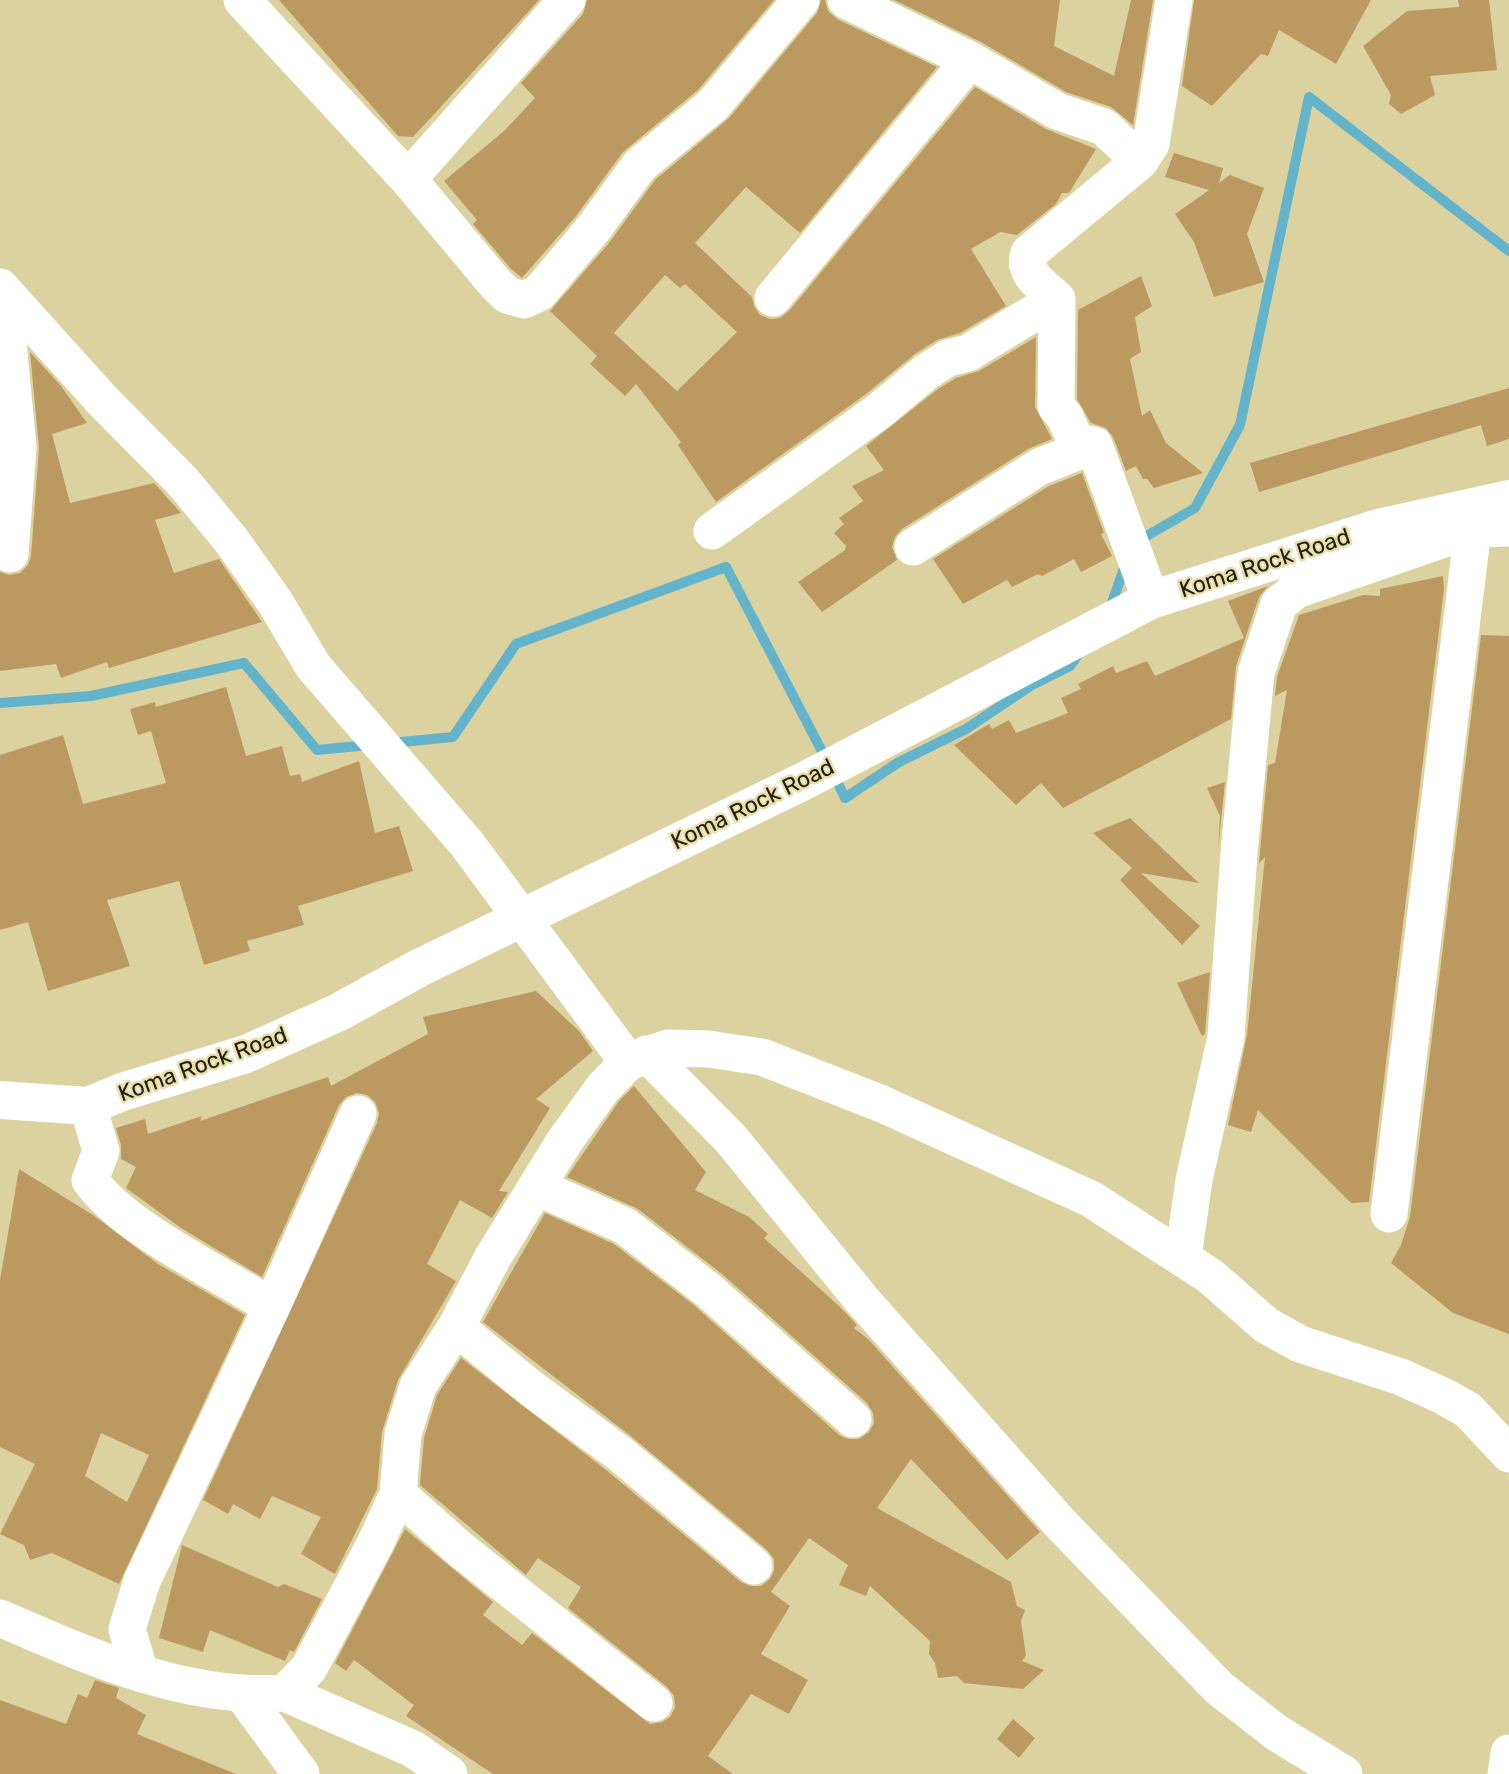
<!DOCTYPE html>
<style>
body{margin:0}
canvas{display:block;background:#dbd2a0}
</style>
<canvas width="1509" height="1774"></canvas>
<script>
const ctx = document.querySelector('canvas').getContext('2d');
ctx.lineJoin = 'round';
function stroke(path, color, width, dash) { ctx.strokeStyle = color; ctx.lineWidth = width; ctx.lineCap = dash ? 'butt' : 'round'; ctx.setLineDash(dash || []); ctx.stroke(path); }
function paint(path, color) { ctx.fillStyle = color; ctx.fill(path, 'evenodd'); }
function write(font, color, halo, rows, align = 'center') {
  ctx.font = font + ' Rubik,sans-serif'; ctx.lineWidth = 5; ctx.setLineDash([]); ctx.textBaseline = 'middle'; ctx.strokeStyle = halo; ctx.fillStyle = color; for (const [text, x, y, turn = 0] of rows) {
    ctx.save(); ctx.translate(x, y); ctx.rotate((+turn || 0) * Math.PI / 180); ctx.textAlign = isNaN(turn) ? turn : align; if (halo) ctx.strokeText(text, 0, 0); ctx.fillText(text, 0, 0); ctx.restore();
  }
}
stroke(new Path2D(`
 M1138 541 1195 508 1240 425 1309 97 1509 251
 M1110 608 1126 563
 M0 703 91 696 244 663 317 750 369 745
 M391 743 453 737 516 644 726 567 826 759
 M833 773 845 798 899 762 966 729 1032 685 1070 666 1080 652`), '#63b3cb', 10);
paint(new Path2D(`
 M279 0H539L413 137 398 136Z
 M587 0H774L698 90 623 152 576 216 522 278 511 269 473 224 477 220 444 181 504 131 535 98 521 83 583 14Z
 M821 0H825L828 11 837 19 937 67 800 233 746 187 695 243 752 297 754 306 760 315 770 319 780 318 789 311 975 87 1046 129 1096 149 1069 193H1062L1056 204 1017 235 1000 232 971 249 1006 306 960 333 937 340 915 354 866 394 716 502 678 445 681 442 636 384 625 396 590 364 597 356 550 311 609 243 655 180 729 118 817 13ZM665 275 680 288 685 284 737 332 677 391 614 333Z
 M894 0H1060L1054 46 1114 76 1131 0H1153L1133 125 1111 107 1066 92 981 42Z
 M1194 0H1371L1336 64 1279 30 1268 56 1261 54 1212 106 1182 86Z
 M1458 0H1489L1497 70 1430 76 1435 95 1401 114 1389 104 1391 95 1363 46 1407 11 1459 7Z
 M1174 153 1223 168 1219 183 1230 175 1264 188 1247 234 1264 282 1214 297 1194 242 1175 214 1209 190 1165 177Z
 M1141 276 1152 306 1135 317 1141 352 1130 359 1142 416 1150 410 1166 443 1203 473 1154 488 1147 479H1143L1136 466 1126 471 1113 437 1106 428 1091 423 1077 399 1078 310Z
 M1036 337 1035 407 1052 439 1028 449 902 529 895 537 892 547 897 560 822 612 798 582 845 550 846 546 834 533 844 524 839 518 863 501 852 486 884 470 866 446 938 389 956 378 979 371Z
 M30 352 61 386 87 423 52 434 70 503 154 483 181 513 155 520 174 573 219 559 262 622 109 668 107 662 61 678 56 664 0 671V572L9 575 20 573 28 565 31 556 39 448Z
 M1509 388V439L1487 446 1481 425 1259 492 1250 463Z
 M1082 473 1104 533 1101 534 1112 556 1081 572 1074 559 1042 576 1038 574 1012 587 1007 580 963 604 933 559 1049 486Z
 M1443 576 1444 589 1369 1202 1351 1203 1258 1110 1251 1132 1228 1125 1247 1035 1265 857 1259 863 1268 765 1275 763 1287 690 1275 696 1277 677 1299 615 1363 595 1380 596V589Z
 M1268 586 1259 597 1236 666 1231 719 1063 808 1041 783 1016 805 954 745 989 724 992 729 1009 720 1016 733 1068 713 1061 698 1081 689 1078 684 1113 666 1116 673 1147 661 1155 676 1244 638 1228 601Z
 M1481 635 1509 636V1334L1453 1313 1391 1263 1401 1245 1410 1217Z
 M226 687 246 756 282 746 290 776 300 774 302 782 359 761 375 833 399 826 413 871 298 906 304 925 247 941 250 951 204 965 179 881 107 900 130 966 48 991 28 922 0 930V755L63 735 83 804 166 783 151 731 138 735 130 709 155 702 156 707Z
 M1225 782 1218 851 1216 886 1220 816 1207 788Z
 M1130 818 1199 883 1141 873 1200 926 1182 945 1120 880 1132 868 1093 833Z
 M1210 972 1205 1034 1202 1036 1177 983Z
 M536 991 579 1031 593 1051 536 1099 550 1108 499 1191 508 1192 492 1218 460 1200 427 1264 456 1281 398 1380 382 1432 377 1489 335 1574 301 1554 321 1517 272 1496 260 1519 233 1504 228 1514 203 1500 377 1123 379 1113 375 1102 367 1095 357 1093 346 1097 339 1105 262 1277 181 1228 126 1188 136 1167 121 1159V1145L116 1128 145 1119 148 1134 202 1116 200 1121 328 1077 331 1086 428 1034 423 1017Z
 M634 1086 706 1172 695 1190 749 1217 768 1234 764 1238 841 1308 857 1325 854 1328 869 1340 1040 1532 1007 1560 911 1459 877 1508 1011 1582 1017 1606 1025 1610 1021 1621 1026 1656 1022 1661 1044 1670 1023 1689 964 1683 957 1676 938 1678 935 1663 929 1654 930 1641 870 1586 866 1596 839 1585 848 1565 809 1538 771 1592 790 1606 761 1654 808 1680 789 1714 751 1694 708 1756 733 1774H493L406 1716 414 1705 354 1660 346 1671 335 1663 405 1529 493 1602 483 1615 522 1645 532 1633 650 1724 662 1722 670 1717 675 1707 674 1696 667 1687 568 1608 581 1587 538 1558 526 1575 420 1485 424 1438 437 1395 461 1358 606 1470 741 1582 750 1586H761L770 1579 774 1570V1559L767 1550 632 1437 483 1322 545 1213 614 1244 695 1306 839 1435 848 1439H859L869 1432 874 1423 873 1413 867 1403 722 1274 638 1209 567 1177 619 1101Z
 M19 1169 93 1215 158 1264 245 1315 119 1584 52 1553 30 1560 24 1545 0 1534 35 1464 0 1447V1280ZM101 1433 149 1455 127 1502 85 1476Z
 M182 1545 278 1587 284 1584 322 1599 294 1652 290 1650 285 1661 210 1630 203 1652 159 1638Z
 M95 1680 119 1688 116 1698 146 1715 137 1734 236 1774H0V1700L66 1724 78 1694 87 1698Z
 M1013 1719 1035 1738 1019 1758 997 1739Z`), '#bc9960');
stroke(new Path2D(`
 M242 0 408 179 495 283 507 295 524 300 539 293 593 229 640 165 713 105 801 0
 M846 0 970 60 1057 111 1104 127 1140 161
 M408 179 567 0
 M0 287 102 400 183 482 231 540 275 602 313 666 467 844 628 1062
 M3 290 18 447 10 554
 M773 298 970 60
 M712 531 879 411 926 372 948 358 968 353 1057 299
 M913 547 1039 467 1094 445
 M1151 600 1094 445 1076 442 1065 417 1056 406 1057 299C1044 287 1021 273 1029 253L1140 161 1151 144 1174 0
 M647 1054 731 1139 862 1300 1059 1522 1219 1688 1277 1733 1344 1774
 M88 1106 101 1151 90 1180C122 1226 213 1270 262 1301L273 1304 142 1581 127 1629 140 1672
 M537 1187 625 1226 708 1290 853 1419
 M1389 1214 1473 529 1478 510
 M1183 1257 1194 1180 1226 1037 1239 853 1256 673 1279 604 1296 590 1473 529 1509 528
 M273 1304 358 1114
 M456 1327 532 1389 619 1453 754 1566
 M398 1494 461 1550 654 1703
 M0 1618C90 1657 185 1700 285 1693L309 1668 375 1544 398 1494 403 1434 418 1386 456 1327 493 1257 564 1142 603 1088 628 1062 668 1048 708 1049 762 1057 882 1104 1091 1199 1210 1276 1266 1325 1300 1344 1401 1377 1443 1396 1468 1410 1509 1454
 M285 1693 413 1749 449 1774
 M244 1696 301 1774
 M1506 1774 1509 1753`), '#fff', 37);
stroke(new Path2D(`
 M0 1100 88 1106 122 1092 246 1054 339 1012 419 968 804 781 1151 600 1378 528 1509 499`), '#fff', 38);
write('23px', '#24200d', '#e8dfad', [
 ["Koma Rock Road",1265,564,-18],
 ["Koma Rock Road",753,805,-26],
 ["Koma Rock Road",203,1065,-20]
]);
</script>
